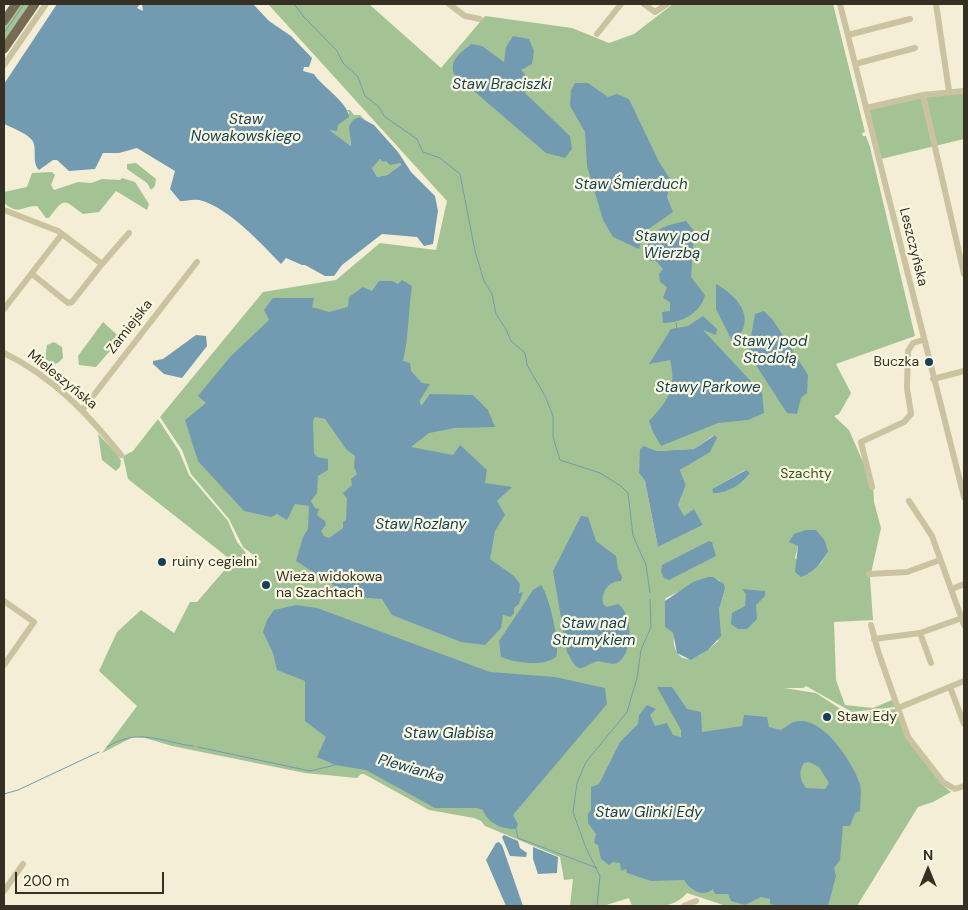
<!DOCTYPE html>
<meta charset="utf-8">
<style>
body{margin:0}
#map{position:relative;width:968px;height:910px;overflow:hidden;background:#f3eed5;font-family:"DM Sans",sans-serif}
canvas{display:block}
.frame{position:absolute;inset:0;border:5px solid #352f24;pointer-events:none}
.north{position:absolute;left:903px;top:845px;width:50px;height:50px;-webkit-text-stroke:4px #faf7e1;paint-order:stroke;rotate:0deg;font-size:14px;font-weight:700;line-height:20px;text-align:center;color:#352f24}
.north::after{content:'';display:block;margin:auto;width:18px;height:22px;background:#352f24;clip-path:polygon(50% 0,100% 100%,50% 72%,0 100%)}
.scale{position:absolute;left:15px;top:872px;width:149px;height:22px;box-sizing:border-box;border:2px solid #352f24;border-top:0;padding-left:6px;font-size:15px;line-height:18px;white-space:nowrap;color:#352f24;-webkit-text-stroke:4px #faf7e1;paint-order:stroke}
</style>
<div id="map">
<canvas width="968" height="910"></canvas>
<div class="frame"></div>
<div class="north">N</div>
<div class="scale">200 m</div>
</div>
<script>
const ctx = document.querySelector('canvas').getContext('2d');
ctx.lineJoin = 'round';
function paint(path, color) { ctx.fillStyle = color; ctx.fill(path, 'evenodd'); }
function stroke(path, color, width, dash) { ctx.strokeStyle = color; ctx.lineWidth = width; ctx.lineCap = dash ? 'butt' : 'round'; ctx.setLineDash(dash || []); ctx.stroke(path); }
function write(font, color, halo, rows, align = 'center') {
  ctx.font = font + ' "DM Sans",sans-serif'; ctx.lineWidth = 4.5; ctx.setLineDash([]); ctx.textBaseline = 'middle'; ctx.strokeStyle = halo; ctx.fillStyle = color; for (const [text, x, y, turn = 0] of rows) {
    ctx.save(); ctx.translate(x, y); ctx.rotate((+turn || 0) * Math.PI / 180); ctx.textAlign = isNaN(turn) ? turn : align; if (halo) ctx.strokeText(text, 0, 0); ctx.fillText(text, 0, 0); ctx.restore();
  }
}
paint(new Path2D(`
 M20 4H31L4 43V27Z
 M268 4H369L441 68 485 16 572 28 609 43 634 34 673 4H833L865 132 862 133 863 136H866L870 147 915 336 836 364 851 393 839 414 834 416 849 430 873 485 874 502 881 528 870 578 873 620 834 622 836 680 845 705 873 708 892 700 895 707 852 712 806 686 803 688H784L816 693 845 712 846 714 896 709 902 726 944 786 951 792 933 802 918 807 857 906H726L687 893C672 910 655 906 632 906L629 898 603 906H570L573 879 564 880 560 857 485 826 481 821 474 818 429 810 364 774H361L357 778 305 773 172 746 145 738 133 737 102 753 137 706 99 671 117 632 141 610 174 633 190 602H197L228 566 233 568 247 556 260 564 261 561 243 547 229 519 191 474 182 450 160 417 263 292 336 280 380 243 436 250 447 201ZM714 435 694 461 680 470 686 485 678 505 684 517 694 510 703 525 658 547 645 481 639 473 640 462 656 451 694 449ZM745 470 750 473C742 486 727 490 713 492L712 489ZM798 546 828 552 821 563 808 574 795 558ZM708 577 719 580 725 589 719 610 718 641C706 652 682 673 674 645 673 640 675 637 673 633L665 627V601L666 598Z
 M964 93V139L881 159 869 109 927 97Z
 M347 110H350L354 115H360L366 121 359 117 350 136 351 146 328 130 338 125 349 113Z
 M381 159 400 163 401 165 387 175 377 177 372 168 376 161Z
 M136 163 156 179 155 186 151 190 147 183 127 169V164Z
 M52 172 55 175 51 185 54 190 78 182 91 183 102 179 120 180 122 178 135 182 149 204 147 210 116 191 99 212 83 214C63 199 65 197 49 218H46L37 206C21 206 20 216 4 203V192L27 187 32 173Z
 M103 322 125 342 118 351 109 352 96 367 79 365 78 356Z
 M54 342 62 347 63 358 58 363 54 364 45 359 47 345Z
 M158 419 179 451 189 475 228 521 237 542 246 553 238 562H230L226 556 128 479 123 456 133 451Z
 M98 434 117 454 121 461 120 467 116 471 102 460Z`), '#a4c394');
paint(new Path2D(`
 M57 4H140L137 8 143 11 142 4H253L269 21 291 36 312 58 309 67H304L303 71 314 74C322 87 348 102 349 117L338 125 337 131 329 130 351 146 349 126 353 120 359 117 374 125 398 152 411 172 435 196 438 211 433 244 424 246 417 237 382 234 342 265 334 276H325L305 265H302L286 258 281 264C261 243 230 210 203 201 195 198 187 201 180 201L170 189 175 171 137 148 119 153H103L95 169 69 171 57 160H53L39 170C31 162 38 148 32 140 26 133 13 128 4 124V84ZM380 159 383 162 386 161 390 165 400 163 401 165 387 175 377 177 372 168Z
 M513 36 529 39 534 51 532 64 521 70 525 74V93L570 136 572 149 565 158 546 153 454 74C449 59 461 53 471 44L482 46 504 62 506 47Z
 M575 83H588L608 97 617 94 629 99 659 162 671 180 667 197 673 212 643 233 639 249 613 237 603 220 587 166 585 132 570 106 571 90Z
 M686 221 694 231 691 277 705 295C700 314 681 323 663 323L662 312 670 311V302L663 298 667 287 660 282 659 274 663 269 656 261H651L644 253C655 227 660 227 686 221Z
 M402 280 412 286C408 312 409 337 403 361L410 363 411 371 422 383 430 384 420 400V404L422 405 430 394 473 395 488 410 495 427 455 428 429 433 411 447 453 455 460 445 487 470 485 483 512 487 497 501 505 515 495 531 490 559 514 576 520 584 519 593 523 592 519 604 514 608V613L511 617 503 615 501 628 485 645 461 642 392 615 382 599 344 596 332 584 296 561 303 537 308 529 309 506 295 504 287 520 277 514 271 517 244 511 198 461 185 420 206 403 198 396 230 357 269 320 264 310 273 298H314L312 307 329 312 348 307 349 297 363 287 372 291 379 281H392L398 284ZM315 417 325 419 346 449 355 456 354 467 357 474 351 479 352 485 343 493 347 499 346 520 343 522V528L329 538 324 536 321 531 326 525 325 521 317 515 319 509 315 508 311 501 317 493 318 476 328 470V459L317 457 314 453 313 421Z
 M716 284C737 296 756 316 737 339H731L716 309Z
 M764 311 773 320 808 375 807 393 801 398 797 414 787 413 748 353 755 314Z
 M703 316 717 329 716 335 703 330 762 393 764 413 748 420 718 423 661 446 653 432 649 421C668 401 677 388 670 360L649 364 671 329 688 326Z
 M196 335 206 336 207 346 182 378 164 374 153 364V361L163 359Z
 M715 435 717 438 710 452 680 470 686 485 678 505 684 516 694 509 703 525 658 547 645 481 639 473 640 449 644 446 656 451 694 449Z
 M746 470 750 473C743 484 726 494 713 493L712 489Z
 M581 516 588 517 596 541 616 556 618 569 622 576 621 581C609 581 601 591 603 604L607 607 618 604C633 614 634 654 617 663 612 665 603 662 598 661 579 667 580 677 567 652L553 571Z
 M806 530H816L825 541 828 552C821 563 813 573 801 577L795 572 798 546 789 542 794 534Z
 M709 541 712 542 716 556 669 580 664 578 661 571 662 565Z
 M708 577H713L724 584 725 589 719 610 721 636 708 650 691 660 677 653 673 633 665 627V601L693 582Z
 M541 585C549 594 561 647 556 657 543 667 516 663 501 657L499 641 533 590Z
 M742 589 765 591V596L756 605 757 619 747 629H738L731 624 732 613 745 606 746 594Z
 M296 605 317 608 490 672 555 677 605 688 607 704 513 815 518 824 516 829C503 830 487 823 483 810L477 808H435L366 770 335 765 317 757 326 737 305 721V681L277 670 273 653 263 632 267 620 274 610Z
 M657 687H672L687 709 701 712 702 732 742 726 744 715 767 717 769 727 781 730C785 728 790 723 794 722 822 713 853 763 860 784 862 792 860 803 860 811L855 813 850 826H843L840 860 834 868 836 876 828 906H778L770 904V899L761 897 745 905 731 901 728 894H715L713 889C703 898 690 890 684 880L651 881 627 873 626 869 621 871 620 863 613 862 609 865 601 859 598 845 594 843 596 834 588 823V814L591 810V787L599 784 620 742 638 724 639 715 647 705 656 709 650 715 655 726 667 723 673 735 681 737V730ZM809 762 819 767 829 783 825 789 806 788C800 779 798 773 804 763Z
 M504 835 518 841 520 848 527 853 526 857 510 856 502 837Z
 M499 842 502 845 523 906H506L486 860 496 843Z
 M533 847 558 857 557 873 538 874 533 859Z`), '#729bb2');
stroke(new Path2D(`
 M294 4 304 17 337 51 343 63 358 77 365 96 378 106 385 117 417 139 423 152 440 158 460 174 475 251 484 281 492 294 496 314 506 329 511 341 525 353 527 365 545 396 553 416V437L560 460 600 473 621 486 628 493 633 536 646 565 650 593
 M4 33 24 4
 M676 323 677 328
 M107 747C139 727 160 742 193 746
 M198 747 310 771 335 765
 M4 794 18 790 99 752
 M516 829 518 838 597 868
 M597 906 600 876 586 848 573 812 577 783 586 762 627 712 637 678 641 650 651 627 650 599`), '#729bb2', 1);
stroke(new Path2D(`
 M449 4 465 16 480 19
 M644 4 655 12 667 4
 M840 4 964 497
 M936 4 949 91
 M597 34 621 4
 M848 35 910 19
 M855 64 915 48
 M4 65 46 4
 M923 95 964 274
 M866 108 923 95 964 91
 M4 210 58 231 102 264 129 233
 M32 274 68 303 72 302 102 264
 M4 309 62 234
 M4 353C53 377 87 413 121 455
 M933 379 964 371
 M83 409 197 262
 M872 487 861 442 904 422 911 414 907 388 908 351 913 343 923 340
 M909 501 932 536 964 625
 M869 574 907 572 940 560
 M952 589 964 584
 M4 601 34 622 4 665
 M871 625 878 651 908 737 943 782 955 789 964 786
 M920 633 931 663
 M874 639 920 633 962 618
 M950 687 964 724
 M898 708 964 681
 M4 891 23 864
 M684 906 696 901`), '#cbc2a0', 6);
stroke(new Path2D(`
 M4 21 16 4
 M4 49 35 4`), '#786b53', 9);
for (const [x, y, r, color] of [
 [929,362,5,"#164059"],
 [162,562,5,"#164059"],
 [266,585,5,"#164059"],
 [827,717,5,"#164059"]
]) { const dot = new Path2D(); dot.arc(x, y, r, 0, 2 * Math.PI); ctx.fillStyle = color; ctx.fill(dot); stroke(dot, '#faf7e1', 2); }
write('14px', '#352f24', '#faf7e1', [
 ["Leszczyńska",913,247,76],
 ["Zamiejska",130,327,-52],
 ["Mieleszyńska",62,380,39]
]);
write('14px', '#352f24', '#faf7e1', [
 ["Buczka",919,362,"right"],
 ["ruiny cegielni",172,562],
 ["Wieża widokowa",276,577],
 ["na Szachtach",276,593],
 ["Staw Edy",837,717]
], 'left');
write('14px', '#355526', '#faf7e1', [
 ["Szachty",806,474]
]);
write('italic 15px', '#164059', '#faf7e1', [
 ["Staw Braciszki",502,85],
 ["Staw",246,120],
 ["Nowakowskiego",246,137],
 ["Staw Śmierduch",631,185],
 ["Stawy pod",672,237],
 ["Wierzbą",672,254],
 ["Stawy pod",770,342],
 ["Stodołą",770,359],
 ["Stawy Parkowe",708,388],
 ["Staw Rozlany",421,525],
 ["Staw nad",594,624],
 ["Strumykiem",594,641],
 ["Staw Glabisa",449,734],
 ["Plewianka",411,769,16],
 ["Staw Glinki Edy",649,813]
]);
</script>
